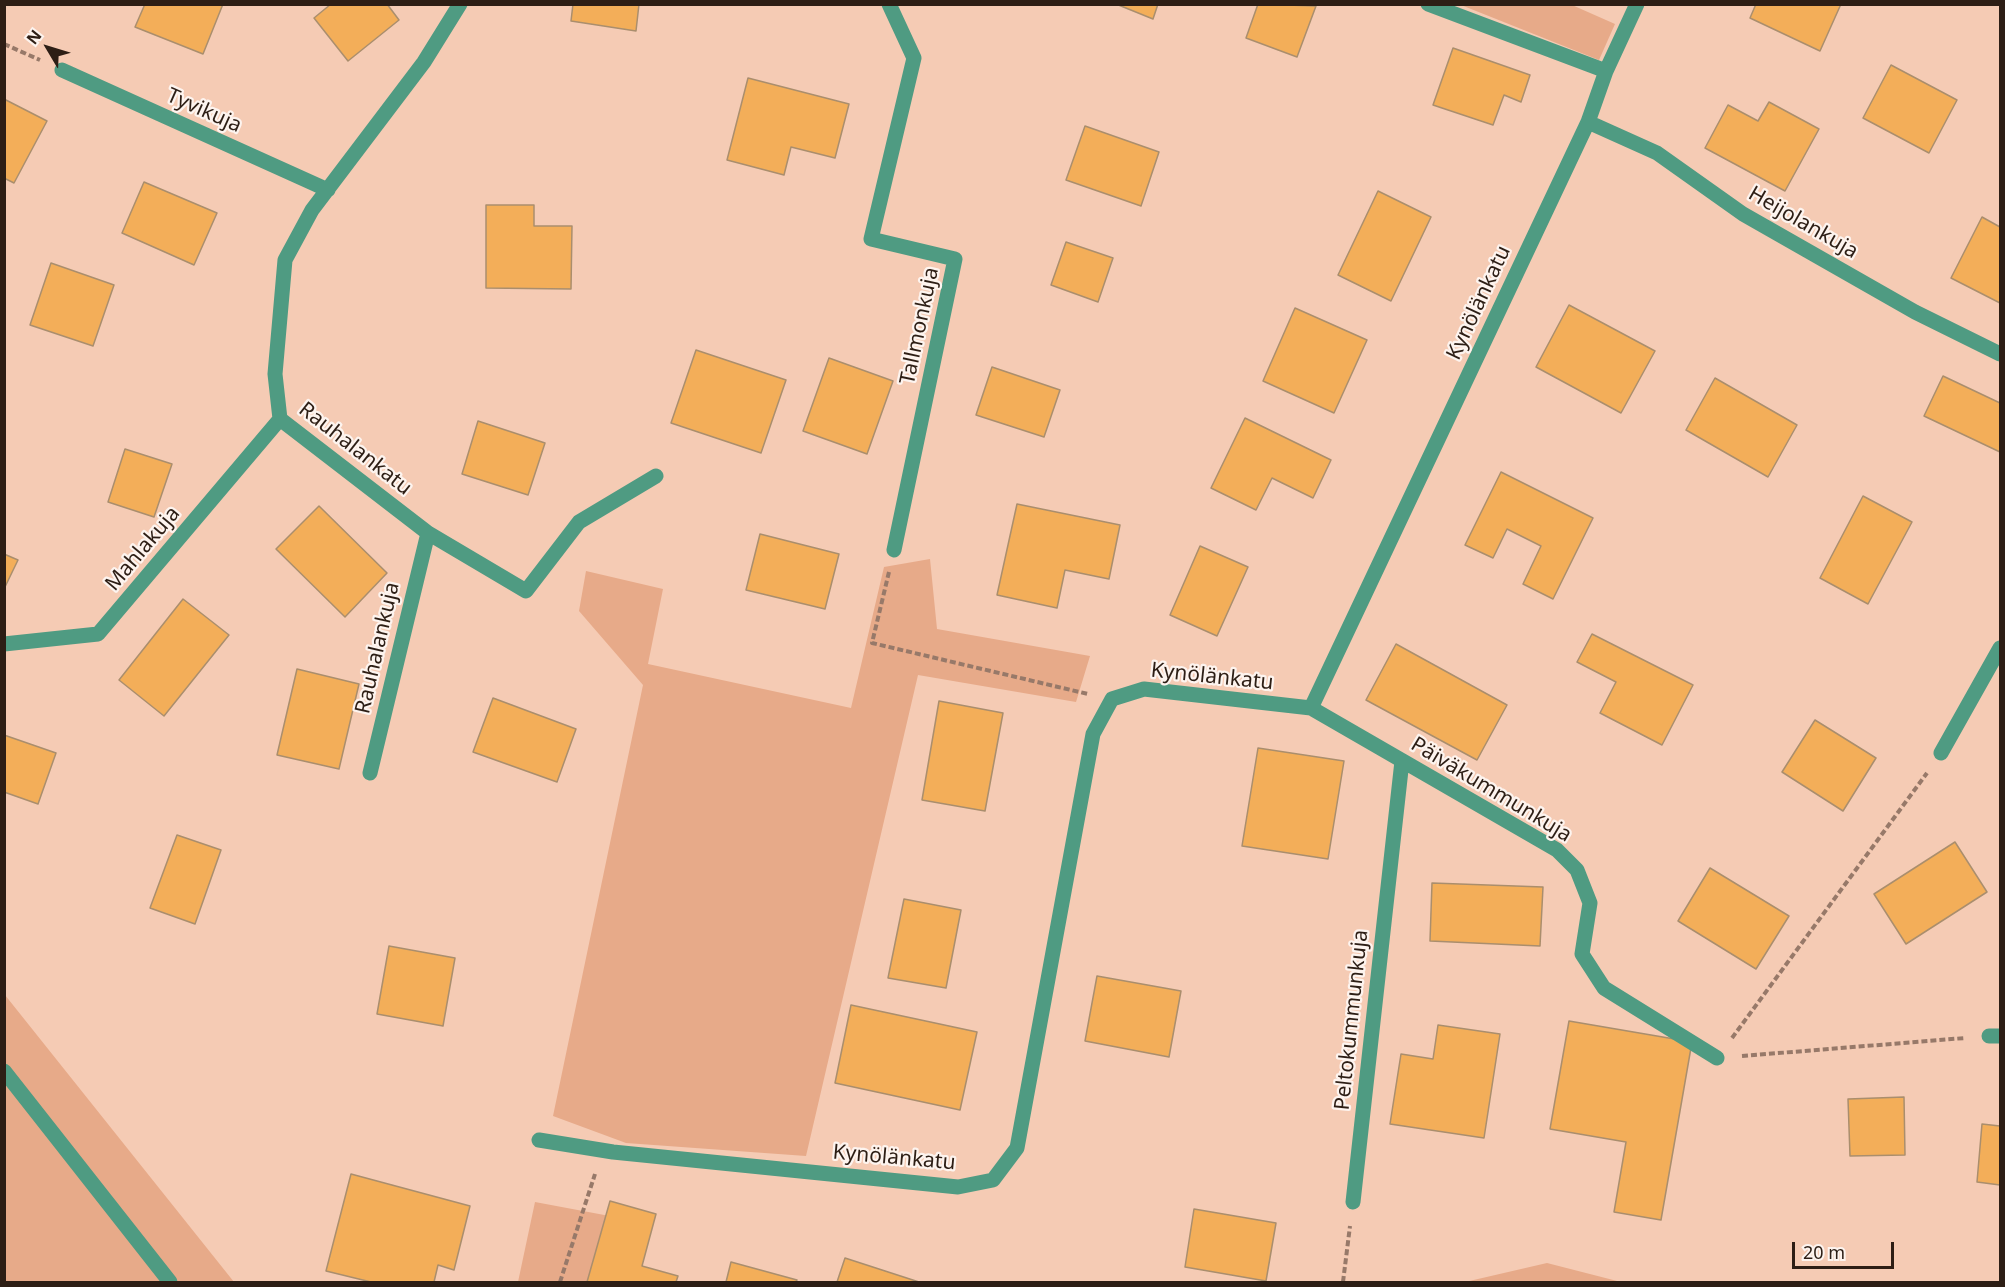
<!DOCTYPE html>
<meta charset="utf-8">
<style>
body{margin:0}
#map{position:relative;width:2005px;height:1287px;overflow:hidden;background:#f5cbb4;font-family:"Noto Sans",sans-serif}
canvas{display:block}
.frame{position:absolute;inset:0;border:6px solid #2d1e15;pointer-events:none}
.north{position:absolute;left:18px;top:18px;width:60px;height:60px;-webkit-text-stroke:4px #fdf4ef;paint-order:stroke;rotate:308deg;font-size:16px;font-weight:700;line-height:24px;text-align:center;color:#2d1e15}
.north::after{content:'';display:block;margin:auto;width:21px;height:27px;background:#2d1e15;clip-path:polygon(50% 0,100% 100%,50% 72%,0 100%)}
.scale{position:absolute;left:1792px;top:1242px;width:102px;height:27px;box-sizing:border-box;border:3px solid #2d1e15;border-top:0;padding-left:8px;font-size:18px;line-height:21px;white-space:nowrap;color:#2d1e15;-webkit-text-stroke:4px #fdf4ef;paint-order:stroke}
</style>
<div id="map">
<canvas width="2005" height="1287"></canvas>
<div class="frame"></div>
<div class="north">N</div>
<div class="scale">20 m</div>
</div>
<script>
const ctx = document.querySelector('canvas').getContext('2d');
ctx.lineJoin = 'round';
function paint(path, color) { ctx.fillStyle = color; ctx.fill(path, 'evenodd'); }
function stroke(path, color, width, dash) { ctx.strokeStyle = color; ctx.lineWidth = width; ctx.lineCap = dash ? 'butt' : 'round'; ctx.setLineDash(dash || []); ctx.stroke(path); }
function write(font, color, halo, rows, align = 'center') {
  ctx.font = font + ' "Noto Sans",sans-serif'; ctx.lineWidth = 4.5; ctx.setLineDash([]); ctx.textBaseline = 'middle'; ctx.strokeStyle = halo; ctx.fillStyle = color; for (const [text, x, y, turn = 0] of rows) {
    ctx.save(); ctx.translate(x, y); ctx.rotate((+turn || 0) * Math.PI / 180); ctx.textAlign = isNaN(turn) ? turn : align; if (halo) ctx.strokeText(text, 0, 0); ctx.fillText(text, 0, 0); ctx.restore();
  }
}
paint(new Path2D(`
 M1461 5H1572L1615 24 1599 60Z
 M930 559 937 629 1090 656 1076 702 918 675 806 1156 626 1143 553 1116 643 685 579 611 586 571 663 589 648 664 851 708 884 567Z
 M5 995 234 1282H5Z
 M535 1202 615 1217 600 1282H518Z
 M1547 1263 1621 1282H1465Z`), '#e7aa89');
const building = new Path2D(`
 M145 4H223L203 54 135 27Z
 M331 4H387L399 20 348 61 314 18Z
 M573 4H639L636 31 571 21Z
 M1116 4H1158L1153 19Z
 M1258 4 1316 6 1297 57 1246 38Z
 M1756 4H1841L1820 51 1750 18Z
 M1453 48 1530 75 1521 102 1504 95 1493 125 1433 105Z
 M1891 65 1957 100 1929 153 1863 118Z
 M748 78 849 104 835 158 791 147 784 175 727 160Z
 M4 99 47 121 14 183 4 178Z
 M1769 102 1819 129 1785 191 1705 148 1728 105 1758 121Z
 M1085 126 1159 152 1141 206 1066 180Z
 M144 182 217 213 194 265 122 233Z
 M1378 191 1431 217 1391 301 1338 275Z
 M486 205H534V226H572L571 289 486 288Z
 M1982 217 2000 227V303L1951 278Z
 M1066 242 1113 258 1098 302 1051 285Z
 M51 263 114 285 93 346 30 325Z
 M1569 305 1655 351 1621 413 1536 367Z
 M1295 308 1367 340 1334 413 1263 381Z
 M696 350 786 380 761 453 671 423Z
 M829 358 893 381 867 454 803 431Z
 M992 367 1060 390 1044 437 976 415Z
 M1943 376 2000 403V452L1924 416Z
 M1715 378 1797 425 1768 477 1686 430Z
 M1245 418 1331 460 1313 498 1272 478 1256 510 1211 488Z
 M478 421 545 443 528 495 462 474Z
 M125 449 172 464 154 517 108 502Z
 M1501 472 1593 518 1553 599 1523 584 1541 546 1507 529 1493 558 1465 545Z
 M1863 496 1912 522 1868 604 1820 578Z
 M1017 504 1120 525 1109 579 1065 570 1057 608 997 595Z
 M319 506 387 573 345 617 276 549Z
 M760 534 839 554 825 609 746 590Z
 M1200 546 1248 567 1217 636 1170 615Z
 M4 554 18 560 4 589Z
 M183 599 229 635 164 716 119 680Z
 M1592 634 1693 685 1662 745 1600 713 1616 682 1577 662Z
 M1396 644 1507 705 1477 760 1366 700Z
 M297 669 359 684 339 769 277 755Z
 M493 698 576 729 557 782 473 752Z
 M939 701 1003 713 985 811 922 800Z
 M1815 720 1876 758 1843 811 1782 772Z
 M4 735 56 753 38 804 4 792Z
 M1258 748 1344 761 1328 859 1242 846Z
 M177 835 221 850 195 924 150 908Z
 M1955 842 1987 892 1906 944 1874 894Z
 M1710 868 1789 916 1756 969 1678 921Z
 M1432 883 1543 887 1540 946 1430 941Z
 M904 899 961 910 946 988 888 978Z
 M389 946 455 958 443 1026 377 1014Z
 M1097 976 1181 991 1169 1057 1085 1041Z
 M851 1005 977 1032 960 1110 835 1083Z
 M1569 1021 1692 1042 1661 1220 1614 1212 1626 1142 1550 1129Z
 M1438 1025 1500 1034 1484 1138 1390 1124 1401 1054 1433 1059Z
 M1904 1097 1905 1155 1850 1156 1848 1099Z
 M1982 1124 2000 1126V1185L1977 1182Z
 M351 1174 470 1206 454 1270 438 1265 434 1282H371L326 1271Z
 M610 1201 656 1214 642 1266 678 1276 676 1282H587Z
 M1194 1209 1276 1223 1266 1281 1185 1267Z
 M845 1258 919 1282H837Z
 M731 1262 797 1280 796 1282H726Z`);
paint(building, '#f3ae59');
stroke(building, '#aa8e6d', 1.5);
stroke(new Path2D(`
 M4 44 40 60
 M889 572 872 643 1088 694
 M1732 1038 1927 773
 M1742 1056 1965 1038
 M560 1282 595 1174
 M1343 1282 1350 1226`), '#977969', 4, [6, 3]);
stroke(new Path2D(`
 M460 4 424 62 312 210 285 260 275 374 280 419 428 533 526 591 579 522 656 476
 M889 4 914 58 871 239 955 259 894 550
 M1428 4 1606 71
 M62 70 328 190
 M1588 122 1657 153 1743 214 1915 312 2000 354
 M4 644 98 634 280 419
 M1311 708 1557 850 1577 870 1590 903 1582 954 1604 988 1717 1058
 M1941 753 2000 648
 M370 773 428 533
 M1989 1036H2000
 M4 1071 170 1282
 M539 1140 613 1152 958 1187 993 1180 1017 1148 1093 734 1112 699 1144 689 1311 708 1588 122 1606 71 1637 4
 M1353 1202 1402 761`), '#4f9b82', 15);
write('21px', '#2d1e15', '#fdf4ef', [
 ["Tyvikuja",204,111,24],
 ["Heijolankuja",1803,223,30],
 ["Kynölänkatu",1479,303,-65],
 ["Tallmonkuja",920,326,-78],
 ["Rauhalankatu",355,449,38],
 ["Mahlakuja",143,549,-50],
 ["Rauhalankuja",378,648,-77],
 ["Kynölänkatu",1212,677,6],
 ["Päiväkummunkuja",1491,790,31],
 ["Peltokummunkuja",1352,1020,-84],
 ["Kynölänkatu",894,1158,5]
]);
</script>
